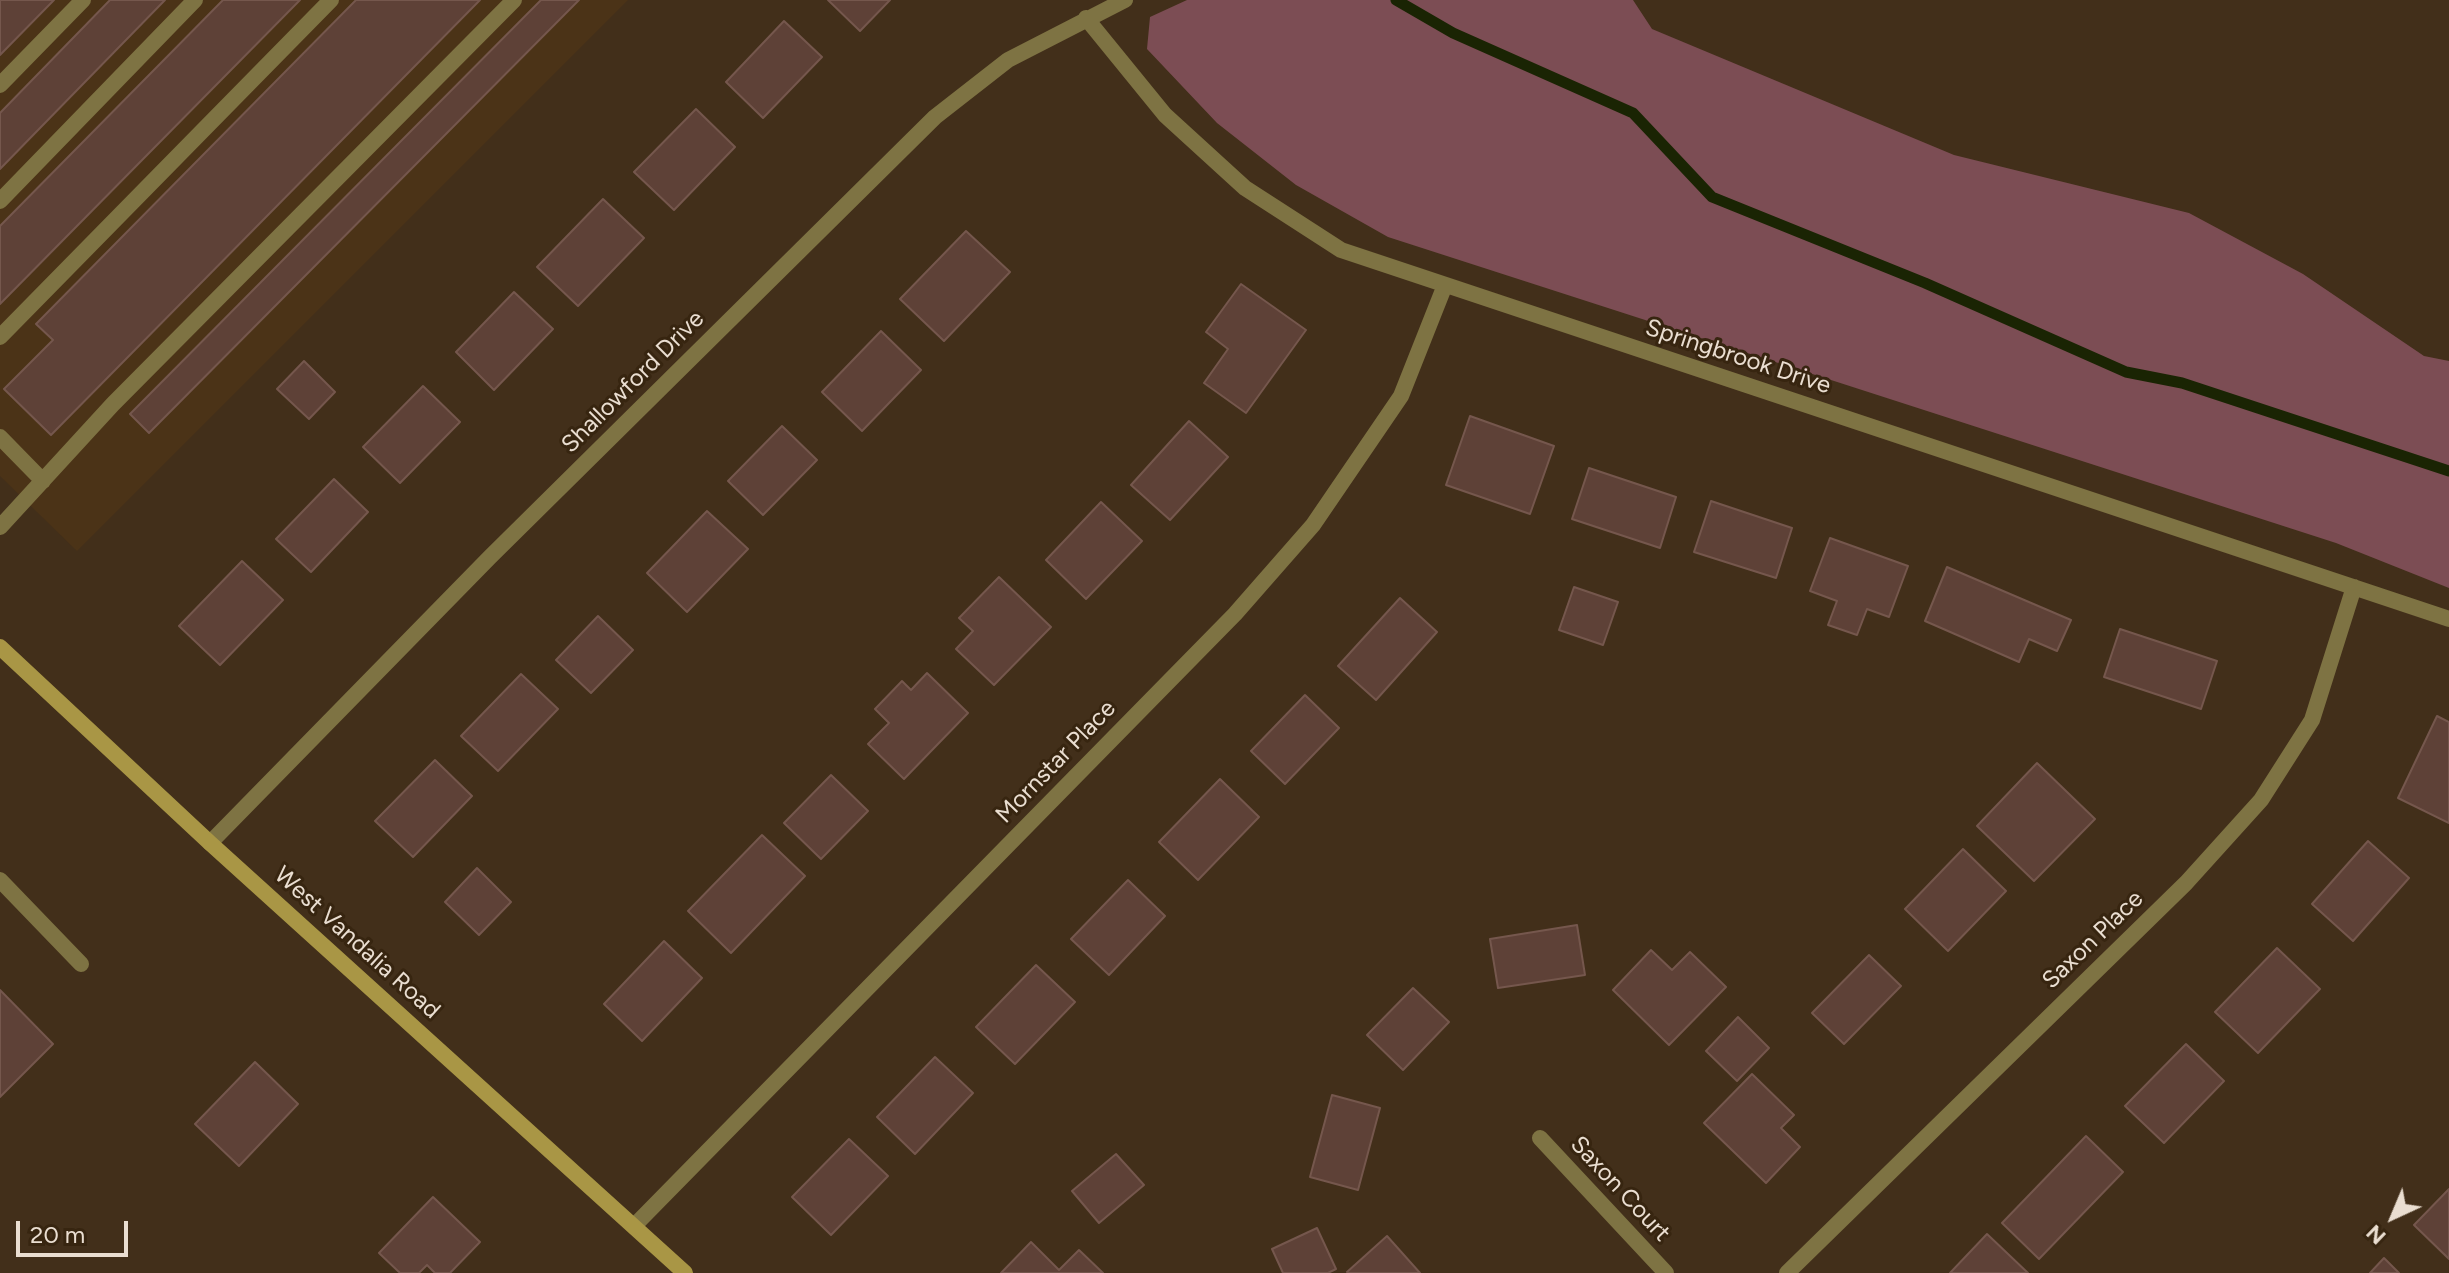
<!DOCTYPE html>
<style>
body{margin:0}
#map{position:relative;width:2449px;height:1273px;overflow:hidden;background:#422f1a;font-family:Figtree,sans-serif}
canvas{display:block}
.north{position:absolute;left:2353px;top:1177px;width:80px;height:80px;-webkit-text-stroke:6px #372510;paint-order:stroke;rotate:224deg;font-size:22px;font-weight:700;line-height:32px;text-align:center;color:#eaded1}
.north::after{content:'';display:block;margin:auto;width:28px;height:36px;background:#eaded1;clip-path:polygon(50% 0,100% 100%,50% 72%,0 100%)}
.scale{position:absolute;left:16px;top:1221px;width:112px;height:36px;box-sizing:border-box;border:4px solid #eaded1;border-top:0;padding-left:10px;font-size:24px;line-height:28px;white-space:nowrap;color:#eaded1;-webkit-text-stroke:6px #372510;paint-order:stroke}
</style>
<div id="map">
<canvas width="2449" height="1273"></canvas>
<div class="north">N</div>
<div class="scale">20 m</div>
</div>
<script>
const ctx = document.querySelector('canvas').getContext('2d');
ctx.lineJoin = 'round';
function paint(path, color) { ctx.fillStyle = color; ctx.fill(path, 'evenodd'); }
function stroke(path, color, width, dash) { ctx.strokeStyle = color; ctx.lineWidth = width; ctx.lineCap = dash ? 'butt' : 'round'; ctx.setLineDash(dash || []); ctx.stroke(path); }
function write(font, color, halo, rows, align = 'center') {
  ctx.font = font + ' Figtree,sans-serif'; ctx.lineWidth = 6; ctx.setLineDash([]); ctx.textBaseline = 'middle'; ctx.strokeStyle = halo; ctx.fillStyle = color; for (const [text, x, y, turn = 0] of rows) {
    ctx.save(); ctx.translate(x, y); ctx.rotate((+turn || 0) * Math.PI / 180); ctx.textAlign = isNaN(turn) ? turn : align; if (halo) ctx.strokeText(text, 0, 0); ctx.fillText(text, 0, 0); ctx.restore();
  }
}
paint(new Path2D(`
 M0 0H628L77 551 0 476Z`), '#4b3317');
paint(new Path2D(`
 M1187 0H1633L1652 29 1954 155 2189 213 2303 274 2424 356 2449 361V588L2336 543 1388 237 1296 185 1217 123 1147 49 1150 17Z`), '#7c4d54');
stroke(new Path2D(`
 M1396 0 1453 33 1633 113 1712 197 1925 283 2126 372 2182 383 2449 471`), '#1a2403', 11);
const building = new Path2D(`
 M0 0H54L0 55Z
 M110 0H165L0 169V113Z
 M223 0H300L0 304V226Z
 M356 0H480L51 435 4 389 53 340 36 324Z
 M541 0H579L149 433 130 414Z
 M828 0H890L860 31Z
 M784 21 822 57 763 118 726 82Z
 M696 109 735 147 674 210 634 172Z
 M603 199 644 238 578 306 537 267Z
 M966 231 1010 272 944 341 900 299Z
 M1241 284 1306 330 1246 413 1204 383 1228 349 1206 332Z
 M514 292 553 329 494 390 456 352Z
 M881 331 921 370 862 431 822 392Z
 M304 361 335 392 309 419 277 389Z
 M423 386 460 422 400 483 363 447Z
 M1470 416 1554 446 1530 514 1446 485Z
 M1189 421 1228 457 1170 520 1131 485Z
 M782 426 817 460 763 515 728 481Z
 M1589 468 1676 497 1660 548 1572 519Z
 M334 479 368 512 311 572 276 539Z
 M1711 501 1792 528 1776 578 1694 552Z
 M1101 502 1142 541 1086 599 1046 560Z
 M707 511 748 549 687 612 647 573Z
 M1830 538 1908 566 1889 617 1867 609 1857 635 1828 625 1837 601 1810 591Z
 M242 561 283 600 220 665 179 626Z
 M1947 567 2071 620 2057 651 2029 639 2019 662 1925 621Z
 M999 577 1051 627 994 685 956 649 973 631 959 618Z
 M1574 587 1618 602 1603 645 1559 630Z
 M1400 598 1437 632 1376 700 1338 666Z
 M598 616 633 650 591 693 556 660Z
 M2120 629 2217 661 2201 709 2104 677Z
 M927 673 968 713 904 779 868 744 889 723 875 709 902 681 911 690Z
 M521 674 558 709 498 771 461 736Z
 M1305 695 1339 728 1285 784 1251 751Z
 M2437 716 2449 722V823L2398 798Z
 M435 760 472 796 413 857 375 821Z
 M2037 763 2095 819 2034 881 1977 826Z
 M831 775 868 811 821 859 784 823Z
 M1220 779 1259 817 1198 880 1159 842Z
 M762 835 805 876 731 953 688 911Z
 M2368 841 2409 878 2353 941 2312 904Z
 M1963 849 2006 891 1948 951 1905 909Z
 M477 868 511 902 479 935 445 902Z
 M1128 880 1165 916 1109 975 1071 939Z
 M1577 925 1585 975 1498 988 1490 939Z
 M664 941 702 978 642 1041 604 1004Z
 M2277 948 2320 989 2258 1053 2215 1012Z
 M1651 950 1672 970 1690 952 1726 987 1669 1045 1613 990Z
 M1869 955 1901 986 1844 1044 1812 1013Z
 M1036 965 1075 1002 1015 1064 976 1027Z
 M1413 988 1449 1022 1403 1070 1367 1035Z
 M0 990 53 1044 0 1097Z
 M1738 1017 1769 1048 1737 1081 1706 1051Z
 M2186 1044 2224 1081 2164 1143 2125 1106Z
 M935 1057 973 1093 915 1154 877 1117Z
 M255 1062 298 1104 239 1166 195 1124Z
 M1752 1074 1794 1115 1781 1128 1800 1147 1766 1183 1704 1123Z
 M1332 1095 1380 1108 1358 1190 1310 1177Z
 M2086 1136 2123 1172 2039 1259 2002 1223Z
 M849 1139 888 1176 831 1235 792 1197Z
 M1116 1154 1144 1185 1099 1223 1072 1191Z
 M2449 1189V1259L2414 1225Z
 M433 1197 480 1242 450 1273H435L427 1265 419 1273H400L379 1253Z
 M1317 1228 1336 1269 1328 1273H1283L1272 1249Z
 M1987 1234 2028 1273H1950Z
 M1387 1236 1420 1273H1348L1347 1272Z
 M1031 1242 1059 1270 1079 1250 1103 1273H1001Z
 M2384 1258 2399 1273H2370Z`);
paint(building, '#5e4137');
stroke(building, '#75574d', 2);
stroke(new Path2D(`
 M0 85 83 0
 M0 201 195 0
 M0 337 331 0
 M0 437 43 481
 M0 527 113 404 514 0
 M0 880 81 964`), '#7e7343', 16);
stroke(new Path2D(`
 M1086 18 1165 115 1245 188 1341 250 2449 619
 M210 843 490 557 935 117 1008 60 1125 0
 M1540 1138 1666 1273
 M635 1225 1235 614 1313 525 1401 396 1445 285
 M1787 1273 2186 883 2261 800 2312 720 2354 587`), '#7e7343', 16);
stroke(new Path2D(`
 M0 647 210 843 685 1273`), '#a99645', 16);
write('24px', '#eaded1', '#372510', [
 ["Springbrook Drive",1738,357,18],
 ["Shallowford Drive",633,382,-45],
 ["Mornstar Place",1056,762,-46],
 ["Saxon Place",2093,940,-44],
 ["West Vandalia Road",357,943,42],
 ["Saxon Court",1620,1189,47]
]);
</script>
